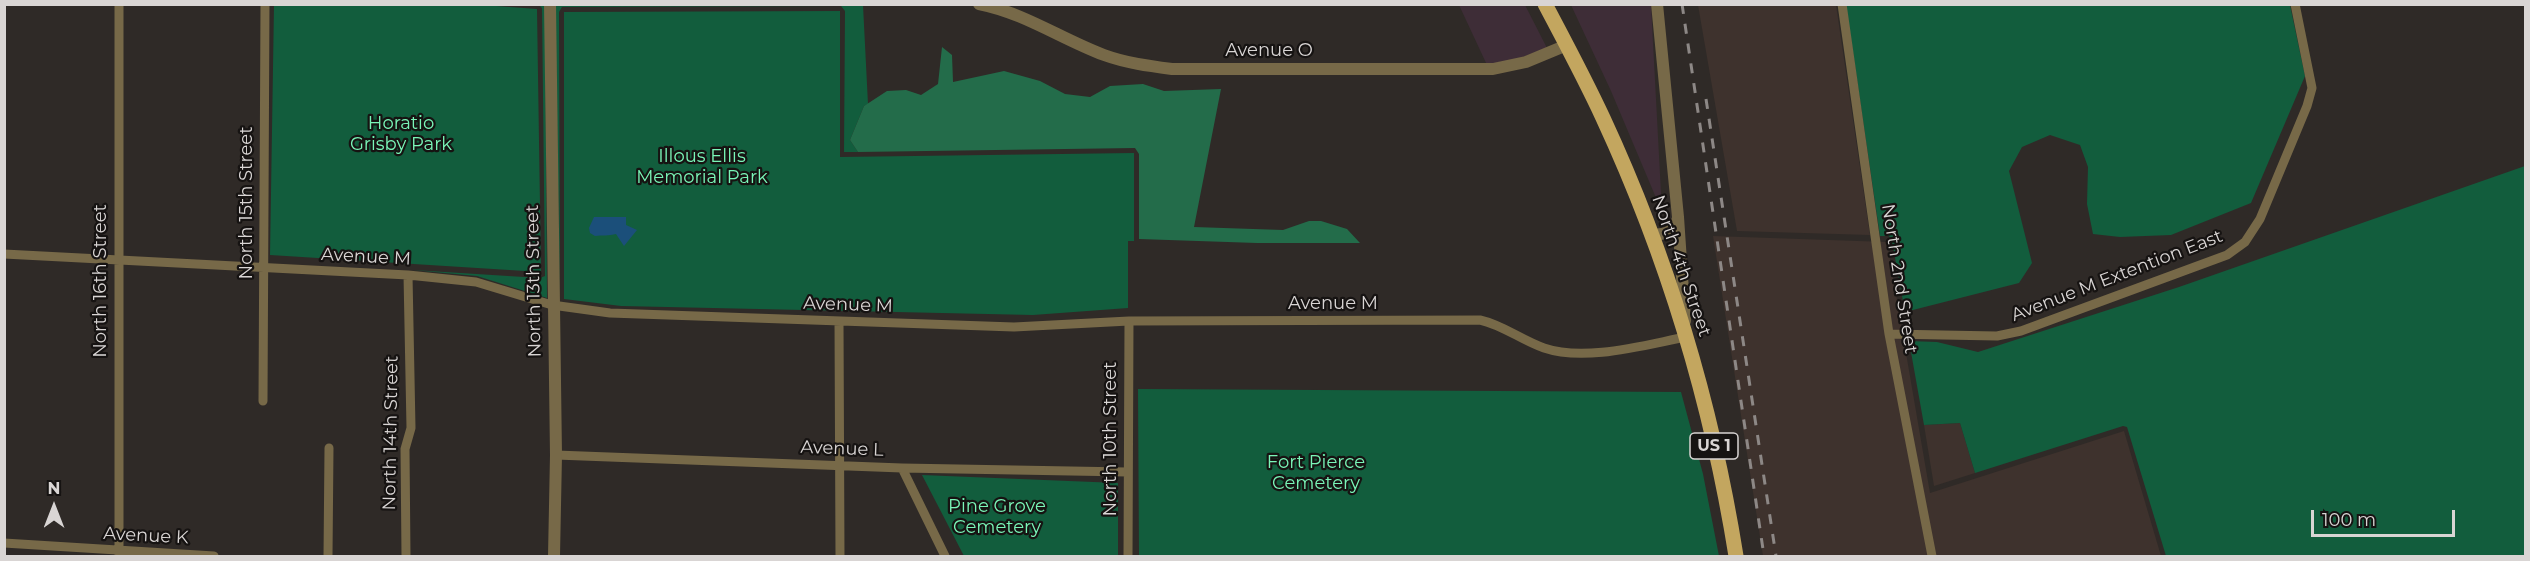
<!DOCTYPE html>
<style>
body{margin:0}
#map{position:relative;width:2530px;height:561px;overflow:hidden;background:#2f2a27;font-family:Montserrat,sans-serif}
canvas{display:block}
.frame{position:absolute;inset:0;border:6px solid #d9d5d4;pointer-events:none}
.north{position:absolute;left:24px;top:477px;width:60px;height:60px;-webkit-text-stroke:4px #161312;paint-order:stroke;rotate:0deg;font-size:16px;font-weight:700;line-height:24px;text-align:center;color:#d9d5d4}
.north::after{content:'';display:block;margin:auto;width:21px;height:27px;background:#d9d5d4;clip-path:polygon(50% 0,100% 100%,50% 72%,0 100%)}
.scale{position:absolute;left:2311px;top:510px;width:144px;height:27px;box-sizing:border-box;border:3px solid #d9d5d4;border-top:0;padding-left:8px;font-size:18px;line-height:21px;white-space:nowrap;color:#d9d5d4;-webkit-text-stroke:4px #161312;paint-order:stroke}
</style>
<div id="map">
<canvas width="2530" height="561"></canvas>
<div class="frame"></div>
<div class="north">N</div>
<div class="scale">100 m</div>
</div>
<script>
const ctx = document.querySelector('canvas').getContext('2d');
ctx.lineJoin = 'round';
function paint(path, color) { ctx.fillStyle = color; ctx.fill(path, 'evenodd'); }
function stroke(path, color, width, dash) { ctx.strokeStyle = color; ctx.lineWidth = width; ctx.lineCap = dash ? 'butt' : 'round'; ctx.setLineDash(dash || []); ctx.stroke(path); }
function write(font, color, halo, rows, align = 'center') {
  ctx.font = font + ' Montserrat,sans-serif'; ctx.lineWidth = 4.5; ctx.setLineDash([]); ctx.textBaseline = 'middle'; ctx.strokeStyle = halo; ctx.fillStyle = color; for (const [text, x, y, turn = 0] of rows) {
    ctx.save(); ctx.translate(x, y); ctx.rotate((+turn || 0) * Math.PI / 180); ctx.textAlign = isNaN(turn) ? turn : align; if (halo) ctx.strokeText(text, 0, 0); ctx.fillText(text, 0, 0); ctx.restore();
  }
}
paint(new Path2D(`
 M1459 5H1525L1547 48 1517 59 1487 65Z
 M1571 5H1651L1662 212 1611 91Z`), '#3e2d37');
paint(new Path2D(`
 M1698 5H1836L1870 235 1737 231Z
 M1713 236 1887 242 1930 493 2124 431 2161 556H1763Z
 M1960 423 1975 473 1934 486 1924 425Z`), '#3e322d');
paint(new Path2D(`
 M469 4 537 9 541 272 270 255 274 5Z
 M539 5H545L547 298 477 276 413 270 540 278 545 276 542 8Z
 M555 5H863L868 104 864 106 850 140 858 152H844L845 11 841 6 562 7 559 12 560 301Z
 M1846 5H2290L2305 76 2251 203 2171 235 2120 237 2093 234 2087 204 2088 167 2080 145 2050 135 2022 147 2009 171 2032 263 2019 283 1905 312 1892 241 1889 236H1880Z
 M840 11V157L1134 153V241H1128V308L1033 315 621 306 564 299V12Z
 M2525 166V556H2166L2127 427 2123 426 1975 473 1960 423 1924 425 1909 341 1937 342 1978 352 2179 287Z
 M1138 389 1681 392 1703 474 1719 556H1139Z
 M922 475 1118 483V556H964Z`), '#125d3d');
paint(new Path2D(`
 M942 47 952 55 953 82 1004 71 1040 81 1065 94 1090 97 1110 86 1143 84 1164 91 1221 89 1194 227 1283 230 1309 221H1321L1347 229 1360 243H1257L1139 239V154L1135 148 858 152 850 140 864 106 887 91 906 90 921 95 938 84Z`), '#236c4a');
paint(new Path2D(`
 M594 217H626V225L637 230 624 246 616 234C609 236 602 235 595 236L590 233 589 228Z`), '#1b4f7a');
stroke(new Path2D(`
 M1842 4 1889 334 1932 556
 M4 254 408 275 476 282 552 305 610 313 1014 327 1129 321 1480 320C1503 325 1521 340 1544 348 1585 362 1644 345 1686 337
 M839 321 840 556
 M1889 334 1997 336 2021 331 2227 255 2245 242 2260 219 2307 106 2312 88 2295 4
 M263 401 265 4
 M556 455 902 468 1127 472
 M902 468 945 556
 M4 543 214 556
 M119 556V4
 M328 556 329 448
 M406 556 405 449 411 428 408 275
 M1128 556 1129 321`), '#776948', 9);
stroke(new Path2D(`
 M550 4 556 455 554 556
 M979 4C1025 13 1061 39 1104 55 1126 63 1149 66 1172 69H1493L1526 62 1567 45
 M1657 4 1678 217 1685 321
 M1651 235C1665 234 1674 234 1678 218`), '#776948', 12);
stroke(new Path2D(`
 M1545 4C1565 42 1585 79 1603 118 1667 256 1712 406 1736 556`), '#c3a65f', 15);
stroke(new Path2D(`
 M1682 4 1764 556
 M1706 99 1776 556`), '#8d8886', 3, [10, 10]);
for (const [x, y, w] of [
 [1714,446,48]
]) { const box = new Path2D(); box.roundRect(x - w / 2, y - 13, w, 26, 4.5); ctx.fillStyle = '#161312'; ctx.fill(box); stroke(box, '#d9d5d4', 1.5); }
write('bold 16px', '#d9d5d4', null, [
 ["US 1",1714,446]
]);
write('18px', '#d9d5d4', '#161312', [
 ["Avenue O",1269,51],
 ["North 15th Street",247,203,-90],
 ["Avenue M",366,257,3],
 ["North 4th Street",1681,266,71],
 ["Avenue M Extention East",2117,276,-21],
 ["North 2nd Street",1899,279,81],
 ["North 16th Street",101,281,-90],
 ["North 13th Street",534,281,-91],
 ["Avenue M",1333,304],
 ["Avenue M",848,305,2],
 ["North 14th Street",391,433,-89],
 ["North 10th Street",1111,439,-90],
 ["Avenue L",842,449,2],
 ["Avenue K",146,536,3]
]);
write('18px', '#7af6b8', '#161312', [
 ["Horatio",401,124],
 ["Grisby Park",401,145],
 ["Illous Ellis",702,157],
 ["Memorial Park",702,178],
 ["Fort Pierce",1316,463],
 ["Cemetery",1316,484],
 ["Pine Grove",997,507],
 ["Cemetery",997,528]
]);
</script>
